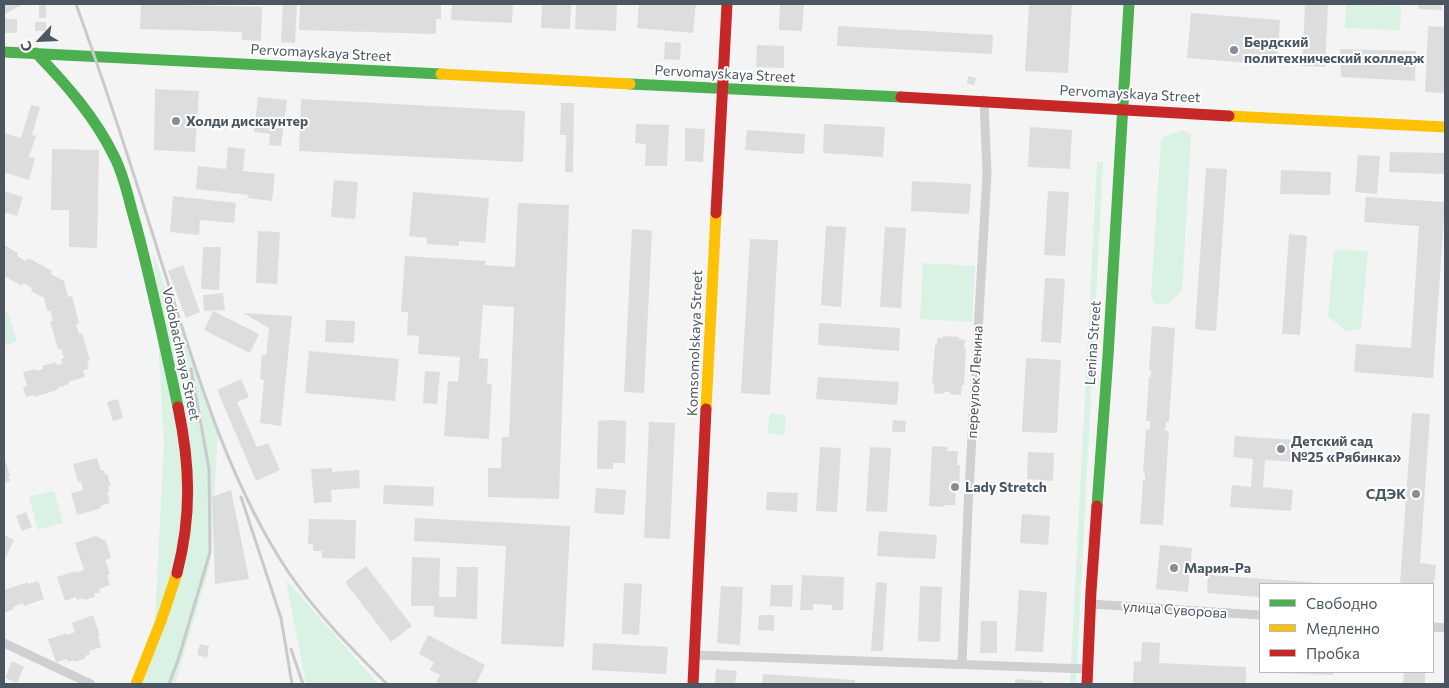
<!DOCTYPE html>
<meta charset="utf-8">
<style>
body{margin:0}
#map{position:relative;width:1449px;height:688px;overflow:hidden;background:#f4f4f4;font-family:Commissioner,sans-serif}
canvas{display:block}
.frame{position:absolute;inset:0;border:5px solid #4a5661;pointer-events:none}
.legend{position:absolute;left:1259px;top:583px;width:175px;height:90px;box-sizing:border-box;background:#fff;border:1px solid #b7bbc0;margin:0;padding:6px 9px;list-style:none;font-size:15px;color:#4a5661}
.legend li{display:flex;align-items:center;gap:10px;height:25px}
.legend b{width:25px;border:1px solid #b7bbc0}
.north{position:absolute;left:15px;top:15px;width:50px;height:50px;-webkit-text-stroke:4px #fff;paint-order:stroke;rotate:245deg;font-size:14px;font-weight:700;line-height:20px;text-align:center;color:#4a5661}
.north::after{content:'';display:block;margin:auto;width:18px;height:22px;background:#4a5661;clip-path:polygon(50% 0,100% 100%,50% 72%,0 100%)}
</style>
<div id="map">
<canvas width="1449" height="688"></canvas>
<div class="frame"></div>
<ul class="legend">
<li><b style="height:6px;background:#4caf50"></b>Свободно</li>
<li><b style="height:6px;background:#ffc107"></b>Медленно</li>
<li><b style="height:6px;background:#c62828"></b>Пробка</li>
</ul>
<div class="north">С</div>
</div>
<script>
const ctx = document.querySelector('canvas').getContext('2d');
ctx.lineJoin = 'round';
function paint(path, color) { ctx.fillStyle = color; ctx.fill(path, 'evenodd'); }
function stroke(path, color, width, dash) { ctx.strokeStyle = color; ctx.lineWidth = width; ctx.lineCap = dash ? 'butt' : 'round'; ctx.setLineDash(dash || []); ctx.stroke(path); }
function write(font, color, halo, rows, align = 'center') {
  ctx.font = font + ' Commissioner,sans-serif'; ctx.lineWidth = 4; ctx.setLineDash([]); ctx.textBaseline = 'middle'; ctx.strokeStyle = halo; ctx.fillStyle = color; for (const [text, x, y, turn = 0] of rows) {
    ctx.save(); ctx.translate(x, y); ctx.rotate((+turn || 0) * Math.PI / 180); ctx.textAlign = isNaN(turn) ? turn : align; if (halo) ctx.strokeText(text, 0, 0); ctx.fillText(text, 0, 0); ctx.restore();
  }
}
paint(new Path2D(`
 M1346 4 1401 6 1400 30 1345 28Z
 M1183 130 1191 135 1182 291 1168 304H1155L1151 296 1161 140 1163 137Z
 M1097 162H1103L1076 684H1070Z
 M1334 250 1368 251 1361 329 1346 331 1328 316Z
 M153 253 218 431 210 565 175 684H137L155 619 164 444Z
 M923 263 975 266 972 322 920 319Z
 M4 312 8 313 17 341 4 346Z
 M770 413 786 415 784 435 767 433Z
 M54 491 63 523 38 530 29 497Z
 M286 580 378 684H306Z`), '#d9f2e3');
paint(new Path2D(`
 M4 4H24L5 14Z
 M39 4H46V18H39Z
 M141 4 262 7 261 41 242 40V32L140 29Z
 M283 4H297L295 43 281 42Z
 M300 4H441V19H436V34L299 30Z
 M452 4H513L512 23 451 20Z
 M542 4H571L570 29 541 28Z
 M576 4H617L616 31 575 29Z
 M639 4H696L693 33 637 28Z
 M780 4H804L802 31 779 30Z
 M1029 4H1072L1068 73 1025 71Z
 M1305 4H1328L1325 67 1302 66Z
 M1418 4H1442V10L1418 9Z
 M1191 13 1280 20 1277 65 1187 58Z
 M4 19H17V33H4Z
 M35 22H46V31H35Z
 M838 26 993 35 992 54 837 46Z
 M1428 26 1445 27V93L1425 92Z
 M665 42 681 43 680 60 664 59Z
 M757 45 784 46V68L756 67Z
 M1340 49 1416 51 1415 81 1341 77Z
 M968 76 976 78 974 85 967 84Z
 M155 89 199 91 195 152 154 150Z
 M258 97 287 100 281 146 269 145 270 134 254 132Z
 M301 99 525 111 523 162 299 151Z
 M561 103H574L573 172H565L566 135H560Z
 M31 105 40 107 32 135 36 136 29 157 35 158 29 180 4 172V133L21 138Z
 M636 124 669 125 667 166H645L646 144 635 143Z
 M824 124 885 127 883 157 823 153Z
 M1030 127 1072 130 1070 169 1028 167Z
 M685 128 705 129 703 162 685 161Z
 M747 130 805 134 804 154 745 150Z
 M228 147 245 149 243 171 275 174 272 201 248 198 249 195 196 189 198 166 226 169Z
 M52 149 99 150 97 248 69 247V210H51Z
 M1390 152 1445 153V174L1389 172Z
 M1358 155 1380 156 1377 194 1355 192Z
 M1206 168 1227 169 1216 331 1195 329Z
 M1281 170 1331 172 1330 195 1280 194Z
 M334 180 358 182 355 219 331 217Z
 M912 181 971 184 969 214 911 211Z
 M4 191 23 197 17 216 4 212Z
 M1048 191 1069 192 1065 256 1044 255Z
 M413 192 489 198 485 243 459 241V246L427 244V238L409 236Z
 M173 196 236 203 234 223 200 220 199 235 170 232Z
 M1366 197 1445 202 1433 378 1354 372 1356 344 1411 348 1419 226 1364 222Z
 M518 203 569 205 559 499 488 497V468H501L502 437H509L514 307 483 305 479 358 488 359 487 384H492L489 439 444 436 448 381 458 382 460 357 418 354 419 336 407 335 408 312H401L405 256 486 261 485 265 515 267Z
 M826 226 846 227 841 307 821 305Z
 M885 227 906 228 901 308 880 307Z
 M632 229 652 231 644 393 624 392Z
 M258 231 280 232 277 284 256 283Z
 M1289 234 1307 236 1300 335 1282 334Z
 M750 239 778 240 770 395 741 393Z
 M4 245 18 253 17 256 26 261 28 258 52 271 51 274 64 281 68 297 72 296 79 323 76 324 79 334 82 333 90 360 87 361 89 369 83 370 85 377 68 382 69 384 57 388V390L34 397 33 395 26 397 23 387 27 386 23 372 35 369 36 371 43 369 42 366 56 362 57 365 62 364 61 359 64 358 61 349H58L50 321H53L50 311H47L44 298 31 291 32 288 23 283 22 286 4 276Z
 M203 247H221L219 290 201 289Z
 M183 265 200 312 186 318 168 271Z
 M1045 278 1065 279 1061 343 1041 342Z
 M223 293 225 310 204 311 203 295Z
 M213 311 259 334 250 353 204 330Z
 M243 313 292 316 281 426 260 423 264 380 260 379 262 355H266L269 328Z
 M326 320 355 321 354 343 325 342Z
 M819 323 900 328 899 351 818 345Z
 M1152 326 1175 328 1169 422H1166L1165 431H1169L1163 525 1140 524 1143 480H1145V474L1143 473 1146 429 1150 430V421H1146L1149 377H1151V370H1149Z
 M943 336 959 337 958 339 965 340 964 348 966 349 964 385H962L961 395 950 394V392H944V394L934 393V384H932L935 345H937V338H943Z
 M309 351 399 359 395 401 305 393Z
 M1026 358 1061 360 1057 433 1022 432Z
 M425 371 440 372 437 404 423 403Z
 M818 377 899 382 897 405 816 399Z
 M241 379 249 397 237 402 257 447 268 443 280 470 256 481 217 390Z
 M118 399 123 418 113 421 107 402Z
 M1412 413 1430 414 1420 563 1436 565 1434 584H1400Z
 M609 420 626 421 625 463H613V469H597L598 421Z
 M893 420 906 421 905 432H892Z
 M649 422 675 423 670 539 644 538Z
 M1235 436 1296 440 1295 462 1265 460 1264 474 1263 487 1293 490 1291 511 1230 507 1232 485 1251 487 1253 459 1233 457Z
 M932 446 948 447 947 451H958L957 465H960L959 492 956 491 955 505H945L944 507 929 506Z
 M820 447 841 448 837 512 816 511Z
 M870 447 891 448 887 512 866 511Z
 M1028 452 1054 453 1053 481 1027 479Z
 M4 457 10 475 8 476 10 481 4 483Z
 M97 458 101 471 104 470 105 474H107L111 486H108L110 491 107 492 110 503 100 506 101 508 77 515 71 493 83 490 81 481 78 482 73 464Z
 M332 468V472L359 470 360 488 331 490 332 502 314 503 311 469Z
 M384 485 434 487 433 506 383 504Z
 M596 488 626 490 624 515 594 513Z
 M231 490 249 579 215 584 212 497Z
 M767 492 798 493 797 512 766 510Z
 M26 512 32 527 22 531 16 516Z
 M1022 514 1050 516 1048 545 1020 543Z
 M415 518 570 526 564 647 501 644 506 546 414 541Z
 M309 519 356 520 355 559 322 558V551H313V544H308Z
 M879 531 937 535 935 559 877 556Z
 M4 535 14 540 4 561Z
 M96 536 106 541 111 558 105 560 110 574 107 575 110 585 99 589 100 592 94 594 95 597 84 600 83 598 77 600 76 597 65 601 57 577 76 571 77 573 84 570 75 543Z
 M1160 545 1192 548 1188 592 1156 589Z
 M412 557 440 558 439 597H456L457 567H478L477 619 434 617V606H411Z
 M366 566 412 626 391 642 345 582Z
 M802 575 844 577 843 610H832V605L813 604V610H800Z
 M1208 575 1321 583V584H1260V597L1207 593Z
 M38 581 44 599 24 606 23 603 13 607 14 609 4 613V590L28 582V584Z
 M876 582 887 583 883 651H871Z
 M624 583 642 584 639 635 622 634Z
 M771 585H793L792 607 770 606Z
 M721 586 743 587 740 645 717 643Z
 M920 586 942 587 940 642 918 641Z
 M1019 590 1047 592 1043 652 1015 651Z
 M93 615 100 636 98 637 101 647 89 651 90 654 85 656 86 658 75 662 74 660 68 662 67 659 56 662 48 639 67 633V635L75 632 72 623Z
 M759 615H774V631L758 630Z
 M981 621H997V653H980Z
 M428 635 485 665 476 684H440L436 682 440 675 430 670 434 662 419 654Z
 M1142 642 1160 643 1159 663 1246 667V684H1133L1134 661 1141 662Z
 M593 643 668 647 666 674 592 670Z
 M200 644 209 646 207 658 197 655Z
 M12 661 24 667 17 683 5 678Z
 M716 669 737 671 735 684H715Z
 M1275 672H1333V675L1275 673Z
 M1404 672H1425V684H1403Z
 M763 674 855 680V684H762Z
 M1015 679 1043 681V684H1015Z`), '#ddddde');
stroke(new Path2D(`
 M1091 604 1260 615
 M1433 627 1445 628
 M4 643 91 684
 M695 655 1087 669
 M962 664 968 507 987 173 984 100`), '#ced0d2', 9);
stroke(new Path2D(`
 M4 52 441 74
 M36 53C66 84 95 117 114 156 125 177 129 202 136 225 152 285 165 346 178 407
 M630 84 901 97
 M1097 506 1108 356 1129 4`), '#4caf50', 11);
stroke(new Path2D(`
 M441 74 630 84
 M1229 116 1445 127
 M706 409 716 213
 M136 684 161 621 177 573`), '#ffc107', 11);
stroke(new Path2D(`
 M901 97 1229 116
 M716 213 727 4
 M177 573C192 515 190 464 178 407
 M693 684 706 409
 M1087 684 1091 591 1097 506`), '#c62828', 11);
stroke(new Path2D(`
 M76 4C107 90 135 177 162 264 195 368 228 482 289 573 317 614 352 649 387 684
 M241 497 281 618 292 684
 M291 649 303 684
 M169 684 179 657 210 552 209 469 191 369`), '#c9cacc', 3);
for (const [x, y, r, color] of [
 [1234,50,5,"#868d94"],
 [176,121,5,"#868d94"],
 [1281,449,5,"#868d94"],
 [955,487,5,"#868d94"],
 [1416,494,5,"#868d94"],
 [1174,568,5,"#868d94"]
]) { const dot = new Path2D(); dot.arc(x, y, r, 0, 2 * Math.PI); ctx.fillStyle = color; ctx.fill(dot); stroke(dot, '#fff', 2); }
write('bold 14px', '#4a5661', '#fff', [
 ["Бердский",1244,42],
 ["политехнический колледж",1244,58],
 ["Холди дискаунтер",186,121],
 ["Детский сад",1291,441],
 ["№25 «Рябинка»",1291,457],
 ["Lady Stretch",965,487],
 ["СДЭК",1406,494,"right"],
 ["Мария-Ра",1184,568]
], 'left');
write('14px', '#4a5661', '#fff', [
 ["Pervomayskaya Street",321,53,3],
 ["Pervomayskaya Street",725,74,3],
 ["Pervomayskaya Street",1130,94,3],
 ["Komsomolskaya Street",695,343,-88],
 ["Lenina Street",1093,343,-86],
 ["Vodobachnaya Street",181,354,78],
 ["переулок Ленина",975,382,-87],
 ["улица Суворова",1175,610,4]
]);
</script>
